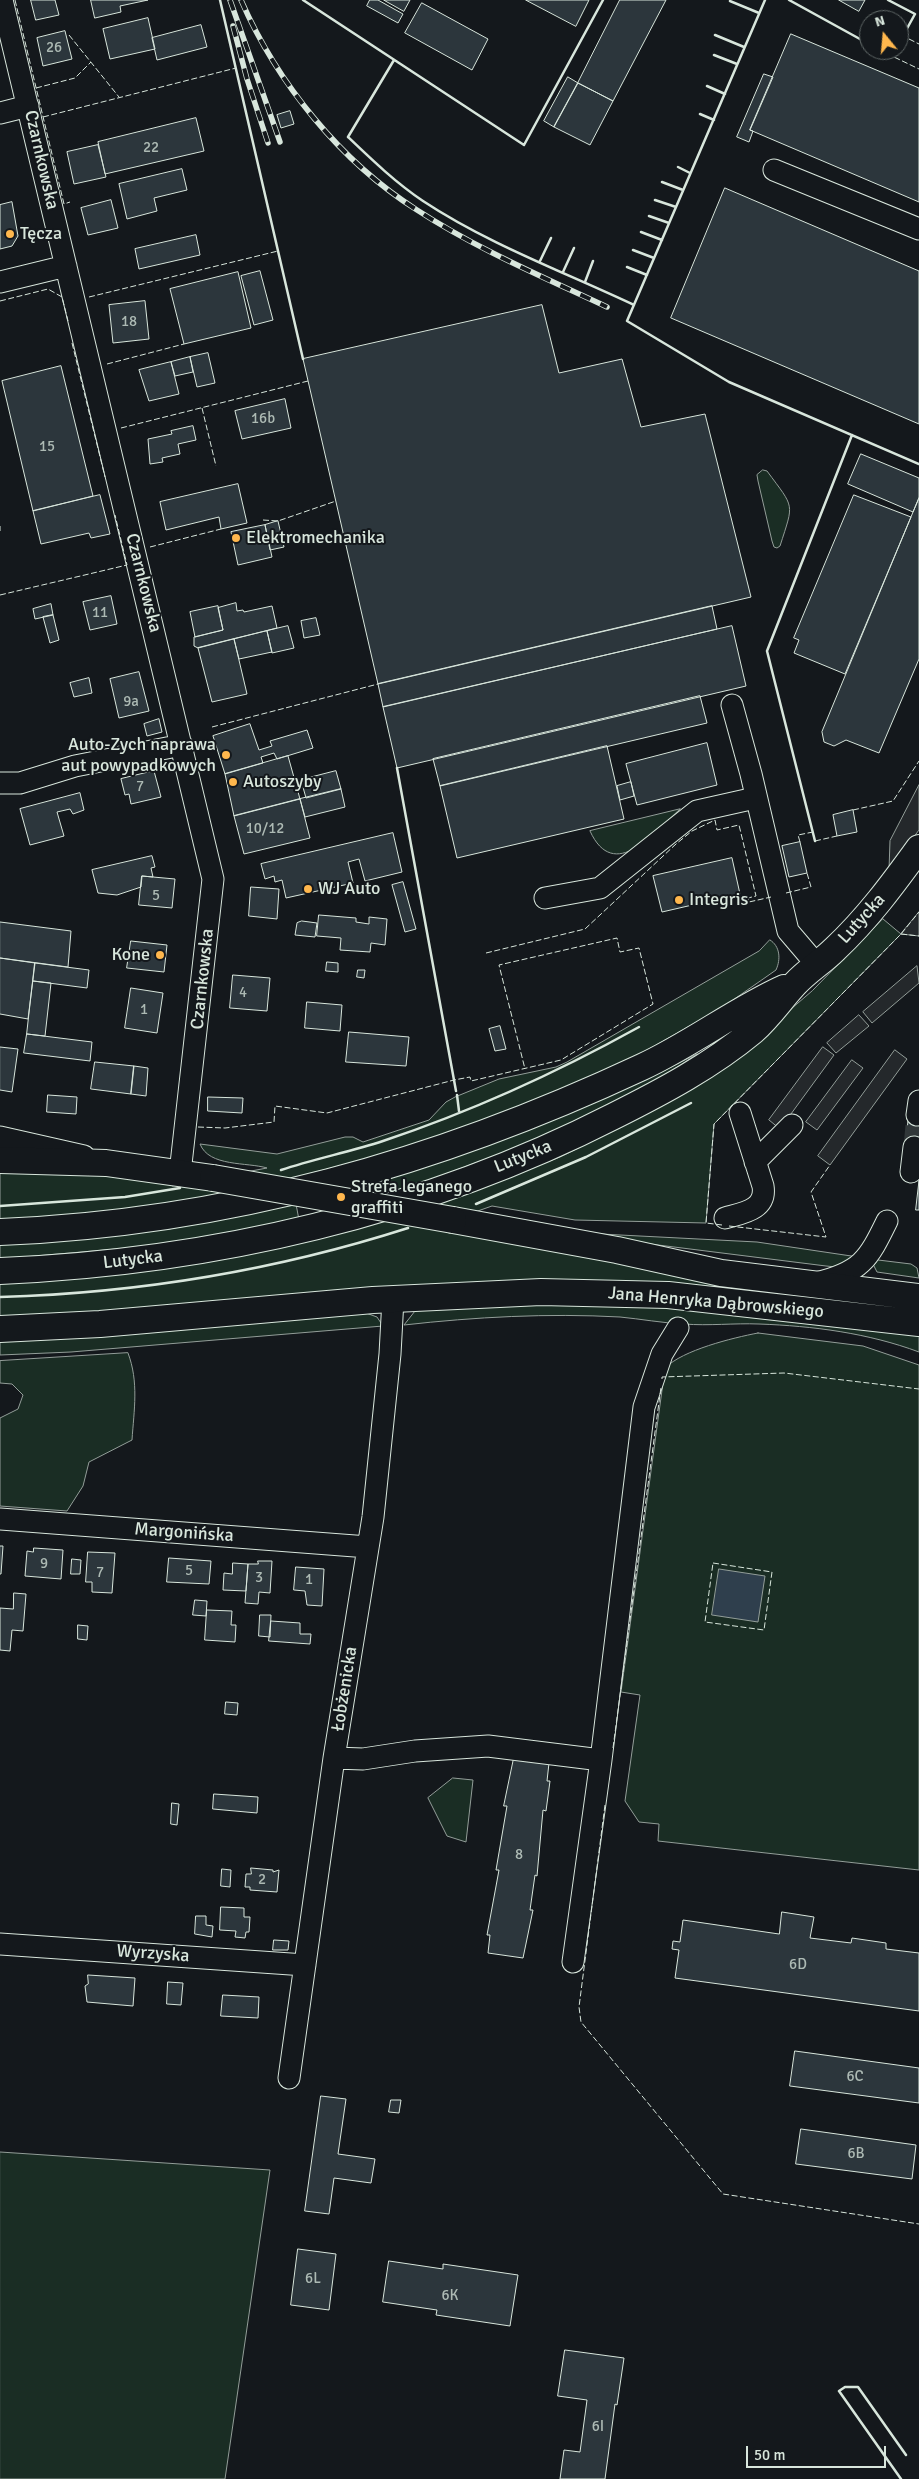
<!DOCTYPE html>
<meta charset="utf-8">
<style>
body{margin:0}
#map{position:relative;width:919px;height:2479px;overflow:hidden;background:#14181c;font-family:Signika,sans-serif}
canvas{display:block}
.north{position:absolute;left:859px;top:10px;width:50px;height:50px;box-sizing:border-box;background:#14181c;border:1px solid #626a69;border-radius:50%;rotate:343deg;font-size:14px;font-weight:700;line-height:20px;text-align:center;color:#d8e6dc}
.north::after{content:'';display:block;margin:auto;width:18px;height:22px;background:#ffb74d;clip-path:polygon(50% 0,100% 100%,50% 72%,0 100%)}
.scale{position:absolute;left:746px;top:2446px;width:140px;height:22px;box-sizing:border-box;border:2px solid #d8e6dc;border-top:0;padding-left:6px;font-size:15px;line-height:18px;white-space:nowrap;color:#d8e6dc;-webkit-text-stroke:4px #14181c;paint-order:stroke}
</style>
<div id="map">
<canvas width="919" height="2479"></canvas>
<div class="north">N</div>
<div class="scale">50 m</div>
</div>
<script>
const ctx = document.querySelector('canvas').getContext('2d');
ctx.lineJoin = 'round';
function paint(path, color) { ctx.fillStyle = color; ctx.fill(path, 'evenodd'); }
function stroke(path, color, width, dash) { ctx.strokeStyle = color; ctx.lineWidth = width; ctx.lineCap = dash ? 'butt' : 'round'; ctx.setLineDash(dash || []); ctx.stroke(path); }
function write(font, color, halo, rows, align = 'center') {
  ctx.font = font + ' Signika,sans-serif'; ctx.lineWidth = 4; ctx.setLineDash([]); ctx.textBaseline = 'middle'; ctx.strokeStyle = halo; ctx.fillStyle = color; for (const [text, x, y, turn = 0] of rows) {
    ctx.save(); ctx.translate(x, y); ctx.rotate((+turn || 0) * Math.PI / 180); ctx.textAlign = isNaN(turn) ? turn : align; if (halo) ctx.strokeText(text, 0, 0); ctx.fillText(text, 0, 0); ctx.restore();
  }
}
const green = new Path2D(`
 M763 470 767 471C795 509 794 502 780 546L777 548 774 547 772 541 758 481 757 475Z
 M680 809C655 832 614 884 590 831Z
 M883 919 901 934 714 1124 706 1223 575 1220 492 1206 432 1227 919 1307V1313L783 1296 0 1319V1282L144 1271 213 1261 289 1246 490 1184 560 1157 625 1125 763 1033 812 991Z
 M770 940C780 946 781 959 776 970L723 1007 644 1052 575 1085 414 1146 248 1190 97 1214 0 1220V1170L94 1174 172 1183V1186L267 1168C247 1162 209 1167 200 1144L277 1154 345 1137H353L363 1142 429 1120 446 1102 455 1097 499 1079 556 1067 567 1062 759 951Z
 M697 1054 652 1084 553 1134 392 1194 387 1179 657 1074Z
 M296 1204 299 1220 163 1245 0 1259V1243L169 1229Z
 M581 1233 757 1242 858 1257 836 1267 826 1266 650 1244Z
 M878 1260 911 1264 917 1268 919 1278 877 1272 874 1266Z
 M636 1304 919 1333V1352C868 1333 813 1326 759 1324 734 1323 709 1326 684 1324 662 1323 641 1319 620 1317 548 1313 475 1317 404 1325L415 1311 439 1306Z
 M366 1313 377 1317 383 1326 71 1352 0 1355V1341Z
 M758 1333 863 1346 919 1365V1870L658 1841 659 1824 639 1822 625 1801 640 1695 621 1692 665 1368C683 1350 732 1338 758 1333Z
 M128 1353C139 1382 134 1410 132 1440L89 1462 83 1486 67 1511 0 1506V1418L18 1409 23 1395 12 1384 0 1383V1361Z
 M453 1778 473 1780 466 1842 447 1836 428 1798Z
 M0 2152 270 2170 225 2479H0Z`);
paint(green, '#1a2d24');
stroke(green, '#939e99', 1);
const parking = new Path2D(`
 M919 785V830L889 870 890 841Z
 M919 912V936L901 934Z
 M917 966 919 983 872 1023 863 1012Z
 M859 1015 869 1026 836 1053 827 1043Z
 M823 1047 834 1055 780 1129 769 1120Z
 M895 1050 907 1059 830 1165 818 1156Z
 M852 1060 863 1068 817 1130 806 1122Z`);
paint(parking, '#24282b');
stroke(parking, '#939e99', 1);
const water = new Path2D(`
 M719 1569 765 1576 758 1622 712 1615Z`);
paint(water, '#2f3f4d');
stroke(water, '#939e99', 1);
const building = new Path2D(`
 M31 0H55L59 15 36 20Z
 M91 0H148L120 6 121 12 95 18Z
 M370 0H378L403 14 398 23 367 6Z
 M384 0H410L404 11Z
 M526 0H589L576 26Z
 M620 0H666L613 101 578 83Z
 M839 0H865L859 11Z
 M422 3 488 39 472 70 405 33Z
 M148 18 155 49 110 59 103 29Z
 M201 25 207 47 157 60 152 38Z
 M65 31 72 59 43 66 37 38Z
 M791 34 919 88V202L750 130Z
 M764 74 773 77 750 130 753 131 749 142 737 137Z
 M568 77 578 83 554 127 544 121Z
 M578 83 613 101 590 145 554 127Z
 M290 111 294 124 281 128 277 115Z
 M196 118 204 151 105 174 98 142Z
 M98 145 106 177 74 184 67 152Z
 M182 169 187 190 154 198 157 211 127 219 119 184Z
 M725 188 919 271V424L671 318Z
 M111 200 118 228 88 235 81 208Z
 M12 202 18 236 12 246 0 249V205Z
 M196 235 200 255 139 269 135 249Z
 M260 271 273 320 254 325 241 276Z
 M238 272 251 328 184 344 170 289Z
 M145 301 149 339 113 343 109 305Z
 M542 305 559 373 622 359 641 427 705 414 751 597 378 684 303 359Z
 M208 353 215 383 197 387 190 357Z
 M190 357 193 372 175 376 171 362Z
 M171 362 179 394 149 401 139 370Z
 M61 366 93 496 33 511 2 381Z
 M285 399 291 428 242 439 235 411Z
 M193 426 196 440 178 444 180 454 162 458 163 462 150 464 148 439 172 434 171 431Z
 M861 454 919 478V498L913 512 848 484Z
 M238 484 247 523 221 529 219 517 166 530 160 502Z
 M100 495 110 534 91 538 89 533 41 544 33 511Z
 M854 495 911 517 845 674 794 653 799 640 794 638Z
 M919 498V659L879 753 846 740 834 746 824 742 822 732Z
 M278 521 284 547 270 550 265 525Z
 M265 525 272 557 238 565 231 532Z
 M111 596 117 624 90 630 83 602Z
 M236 603 237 611 243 610 244 612 272 606 277 628 198 648 194 646V637L223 630 218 608Z
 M51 604 53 615 35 619 33 609Z
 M218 606 223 630 195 637 190 612Z
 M712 606 717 629 383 707 378 684Z
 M53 615 59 640 50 643 43 617Z
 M316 618 320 635 304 638 301 621Z
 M288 626 294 648 272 653 267 631Z
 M732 626 746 686 397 768 383 707Z
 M267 631 272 652 239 659 234 639Z
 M234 639 247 694 212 702 198 648Z
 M139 672 149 711 119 718 110 679Z
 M89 678 92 693 74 697 70 683Z
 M700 696 707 723 440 786 433 759Z
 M159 719 162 732 147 736 144 724Z
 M250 724 259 750 272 746 270 741 307 730 313 748 277 759 274 753 261 757 263 763 225 774 213 736Z
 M707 743 717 785 637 805 626 764Z
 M607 746 624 819 457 858 440 786Z
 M288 756 300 799 234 816 225 774Z
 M154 771 161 797 131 804 129 794 125 795 121 779Z
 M336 771 341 789 306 798 301 780Z
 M631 782 634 796 620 800 617 786Z
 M341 789 345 807 305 817 300 799Z
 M80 793 84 810 73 814 70 809 57 812 64 836 30 845 20 809Z
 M300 799 310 838 244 854 234 816Z
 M853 810 857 832 837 836 833 815Z
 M393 833 402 872 365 881 359 859 348 862 353 883 286 898 282 880 275 882 274 876 265 879 261 864Z
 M800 842 807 873 789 877 782 846Z
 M152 856 155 867 151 868 153 877 142 876 141 887 117 895 98 893 92 870Z
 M732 858 740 894 662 912 653 876Z
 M142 876 175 879 172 908 139 905Z
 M403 882 416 929 405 932 392 885Z
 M251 887 279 889 277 919 249 916Z
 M319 915 356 918V922L369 924V917L387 919 385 945 371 943 370 952 340 950 341 938 317 936Z
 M302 921 317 923 315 937 295 935 297 923Z
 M0 922 71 931 68 967 0 958Z
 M131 941 167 945 164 972 127 968Z
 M0 958 35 963 28 1019 0 1014Z
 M327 962 338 963V972L326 971Z
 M35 963 89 970 87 988 33 981Z
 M358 970H365L364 978 357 977Z
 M233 975 270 978 267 1011 230 1008Z
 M33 981 51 983 45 1036 27 1034Z
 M131 988 163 993 157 1033 125 1028Z
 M307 1002 342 1005 340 1031 305 1028Z
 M500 1026 506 1049 495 1051 489 1029Z
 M349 1032 409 1037 406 1066 346 1062Z
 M27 1034 92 1042 90 1061 24 1053Z
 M0 1047 18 1049 12 1092 0 1090Z
 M95 1062 134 1066 131 1094 91 1089Z
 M134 1066 148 1068 146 1096 131 1094Z
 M48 1095 77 1097 76 1114 47 1112Z
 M208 1097 243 1098 242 1113 208 1111Z
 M909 1114 919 1116V1148L906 1146Z
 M919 1181V1210H916Z
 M0 1546H3L1 1574H0Z
 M34 1548 63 1550 61 1579 25 1576 27 1551 33 1552Z
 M88 1552 115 1553 112 1593 92 1592V1582H86Z
 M169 1558 211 1561 209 1584 167 1582Z
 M72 1559 81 1560 80 1574H71Z
 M258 1561H272L270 1593 259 1592 258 1604 245 1603 248 1564H258Z
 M233 1563 248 1564 246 1591 223 1590 224 1573 232 1574Z
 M296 1567 324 1569 322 1606 307 1605 305 1591 294 1590Z
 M14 1593 26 1594 23 1631 12 1630 10 1651 0 1650V1608L13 1609Z
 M195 1600 207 1601 206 1616 193 1615Z
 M207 1610 232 1611 231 1625H236L235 1642 205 1640Z
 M260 1615H271L270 1637 259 1636Z
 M271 1621 300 1623V1634H311L310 1644 269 1641Z
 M78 1625 88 1626 87 1640 78 1639Z
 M226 1702 238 1703 237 1715 225 1714Z
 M514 1758 549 1763 547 1781H550L546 1811 543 1810 537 1876 535 1875 530 1910H533L523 1958 488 1953 490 1935H487L499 1870H496L507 1806H504Z
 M214 1794 258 1797 257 1813 213 1809Z
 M172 1803 179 1804 177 1825 171 1824Z
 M251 1868 273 1870V1872L279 1870 277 1892 250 1890V1887H245L246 1874H251Z
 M222 1869 231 1870 230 1887 221 1886Z
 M221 1907 244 1908V1917H250L249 1932H246L245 1938 235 1937 236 1931 220 1930Z
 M782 1912 814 1917 810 1938 851 1943 852 1938 886 1943V1949L919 1953V2011L675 1978 679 1950 672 1949 673 1941 680 1942 683 1920 779 1934Z
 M196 1916H206V1925L213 1926 212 1937 195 1934Z
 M274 1940 289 1941 288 1950H273Z
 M88 1975 135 1978 133 2006 87 2002 85 1986 88 1984Z
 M168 1982 183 1983 181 2005 167 2004Z
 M223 1995 259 1997 258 2018 221 2016Z
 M795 2051 919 2068V2103L790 2086Z
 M321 2096 346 2099 338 2154 375 2159 371 2183 334 2178 329 2214 305 2211Z
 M391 2100H401L399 2113 389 2112Z
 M801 2129 916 2145 912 2179 796 2164Z
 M298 2249 336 2254 329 2310 291 2305Z
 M389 2261 443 2269V2264L518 2275 510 2326 436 2315 437 2310 383 2302Z
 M565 2350 624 2358 617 2405 615 2404 605 2479H560L564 2450 580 2452 587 2400 558 2396Z`);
paint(building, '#2c363c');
stroke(building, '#d8e6dc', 1);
stroke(new Path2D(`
 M914 1147 917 1115`), '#313739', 21, [21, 11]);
const minor = new Path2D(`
 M2 0 213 879 180 1173
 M0 113 28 106
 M774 170 919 229
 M0 282 66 266
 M732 705 751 774 788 931 817 965
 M0 783H20L75 766 182 745
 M545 898 600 888 697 811 755 798
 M917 1115 919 1101
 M0 1137 84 1156
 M755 1162 792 1125
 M911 1172 914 1147
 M725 1218C742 1213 767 1210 763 1186L740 1113
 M816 1283C861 1272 868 1260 887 1221
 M0 1519 368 1547
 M334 1758 363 1759 415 1751 488 1746 601 1760
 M0 1944 305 1965
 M573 1962 601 1760 644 1407 662 1354 678 1328
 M289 2078 334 1758 373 1517 390 1354 393 1299`);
const major = new Path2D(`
 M0 1160 106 1163 213 1178
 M453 1220 617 1250 721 1273 919 1297
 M0 1232C227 1223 437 1163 642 1067 692 1044 735 1010 784 988
 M0 1271C213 1262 424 1213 614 1116 662 1092 711 1066 753 1031 769 1017 781 999 795 984 807 971 822 962 835 949 867 919 893 884 919 848
 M0 1329 100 1324 373 1300 541 1292 668 1295 919 1323`);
stroke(minor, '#d8e6dc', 23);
stroke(major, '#d8e6dc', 28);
stroke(minor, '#14181c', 21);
stroke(major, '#14181c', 26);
const rail = new Path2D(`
 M230 0 280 142
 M241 0C277 83 341 162 417 210 477 249 543 277 607 307
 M233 26 247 79 268 143`);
stroke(rail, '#d8e6dc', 5.5);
stroke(rail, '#14181c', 4, [11]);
const majorBridge = new Path2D(`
 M213 1178 453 1220`);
stroke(majorBridge, '#d8e6dc', 28, []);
stroke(majorBridge, '#14181c', 26);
stroke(new Path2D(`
 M15 0 64 204 70 202
 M69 35 119 97
 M899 48 905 37 919 44
 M898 50 894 57 919 69
 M36 88 75 78 91 62
 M43 117 236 68
 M89 297 278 251
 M0 301 48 289 62 297 68 321
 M72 343 105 477
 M107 364 184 344
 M202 408 216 466
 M121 428 308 381
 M263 520 278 521 336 501
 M0 526V531
 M150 547 221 529
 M0 595 127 565 115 515
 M212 727 378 684
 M853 810 893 801 919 761
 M815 841 837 836
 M800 842 798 835 813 832
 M786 893 811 887 807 873
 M901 934 919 936
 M486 953 585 929 676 844 692 831 715 820 717 830 739 825 756 896 748 898 749 902 771 897
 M198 1127 225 1128 274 1122 275 1106 327 1113 454 1080 470 1077 471 1081 561 1060 653 1004 639 948 620 952 617 938 499 965 525 1069
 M722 1225 706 1223 714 1124 901 934 919 912
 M729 1226 826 1237 811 1192 830 1165
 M662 1379V1377L784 1373 919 1389
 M713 1563 772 1572 764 1630 705 1622Z
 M613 1748 661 1387
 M605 1805 579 2007 581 2022 723 2194 919 2224`), '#d8e6dc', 1, [6, 2.5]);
stroke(new Path2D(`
 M220 0 303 359
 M303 0 524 145 603 0
 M765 0 627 321 729 382 919 464
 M789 0 869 44
 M888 0 915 14 899 43
 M730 1 759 13
 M715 35 744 47
 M881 50 892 56 895 50
 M714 55 737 64
 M394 60 348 137C371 159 396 183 423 201 488 244 564 272 634 305
 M707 86 725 94
 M700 114 714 120
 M678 167 690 173
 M662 182 683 190
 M655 200 676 207
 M649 216 669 223
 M641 232 662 240
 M633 250 654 258
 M540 261 551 238
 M627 267 647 275
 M563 272 574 248
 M585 282 593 261
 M397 768 456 1091
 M815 841 767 651 852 435
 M457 1095 459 1111
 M281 1170C314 1159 349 1152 383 1141 473 1111 556 1073 639 1027
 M476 1204 586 1157 691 1103
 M0 1206 125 1197 180 1188
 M0 1297C138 1293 277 1270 408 1228
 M901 2479 839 2391 845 2387H858L906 2455`), '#d8e6dc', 2.5);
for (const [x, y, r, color] of [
 [10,234,5,"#ffb74d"],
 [236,538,5,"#ffb74d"],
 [226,755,5,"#ffb74d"],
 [233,782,5,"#ffb74d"],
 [308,889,5,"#ffb74d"],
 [679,900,5,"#ffb74d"],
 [160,955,5,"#ffb74d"],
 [341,1197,5,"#ffb74d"]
]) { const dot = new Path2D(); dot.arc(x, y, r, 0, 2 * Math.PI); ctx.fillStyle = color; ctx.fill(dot); stroke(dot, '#14181c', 2); }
write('15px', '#adbab4', null, [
 ["26",54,48],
 ["22",151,148],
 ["18",129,322],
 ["16b",263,419],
 ["15",47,447],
 ["11",100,613],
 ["9a",131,702],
 ["7",140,787],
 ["10/12",265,829],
 ["5",156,896],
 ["4",243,993],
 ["1",144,1010],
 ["9",44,1564],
 ["5",189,1571],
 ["7",100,1573],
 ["3",259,1578],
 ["1",309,1580],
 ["8",519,1855],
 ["2",262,1880],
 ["6D",798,1965],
 ["6C",855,2077],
 ["6B",856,2154],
 ["6L",313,2279],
 ["6K",450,2296],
 ["6I",598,2427]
]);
write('18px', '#d8e6dc', '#14181c', [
 ["Czarnkowska",41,160,77],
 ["Czarnkowska",143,583,76],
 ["Lutycka",862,919,-48],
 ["Czarnkowska",203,979,-84],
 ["Lutycka",523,1157,-22],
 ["Lutycka",133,1260,-7],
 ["Jana Henryka Dąbrowskiego",716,1303,5],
 ["Margonińska",184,1533,4],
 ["Łobżenicka",345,1689,-81],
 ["Wyrzyska",153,1954,4]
]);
write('18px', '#d8e6dc', '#14181c', [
 ["Tęcza",20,234],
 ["Elektromechanika",246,538],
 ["Auto-Zych naprawa",216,745,"right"],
 ["aut powypadkowych",216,766,"right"],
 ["Autoszyby",243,782],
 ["WJ Auto",318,889],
 ["Integris",689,900],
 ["Kone",150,955,"right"],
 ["Strefa leganego",351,1187],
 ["graffiti",351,1208]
], 'left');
</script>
